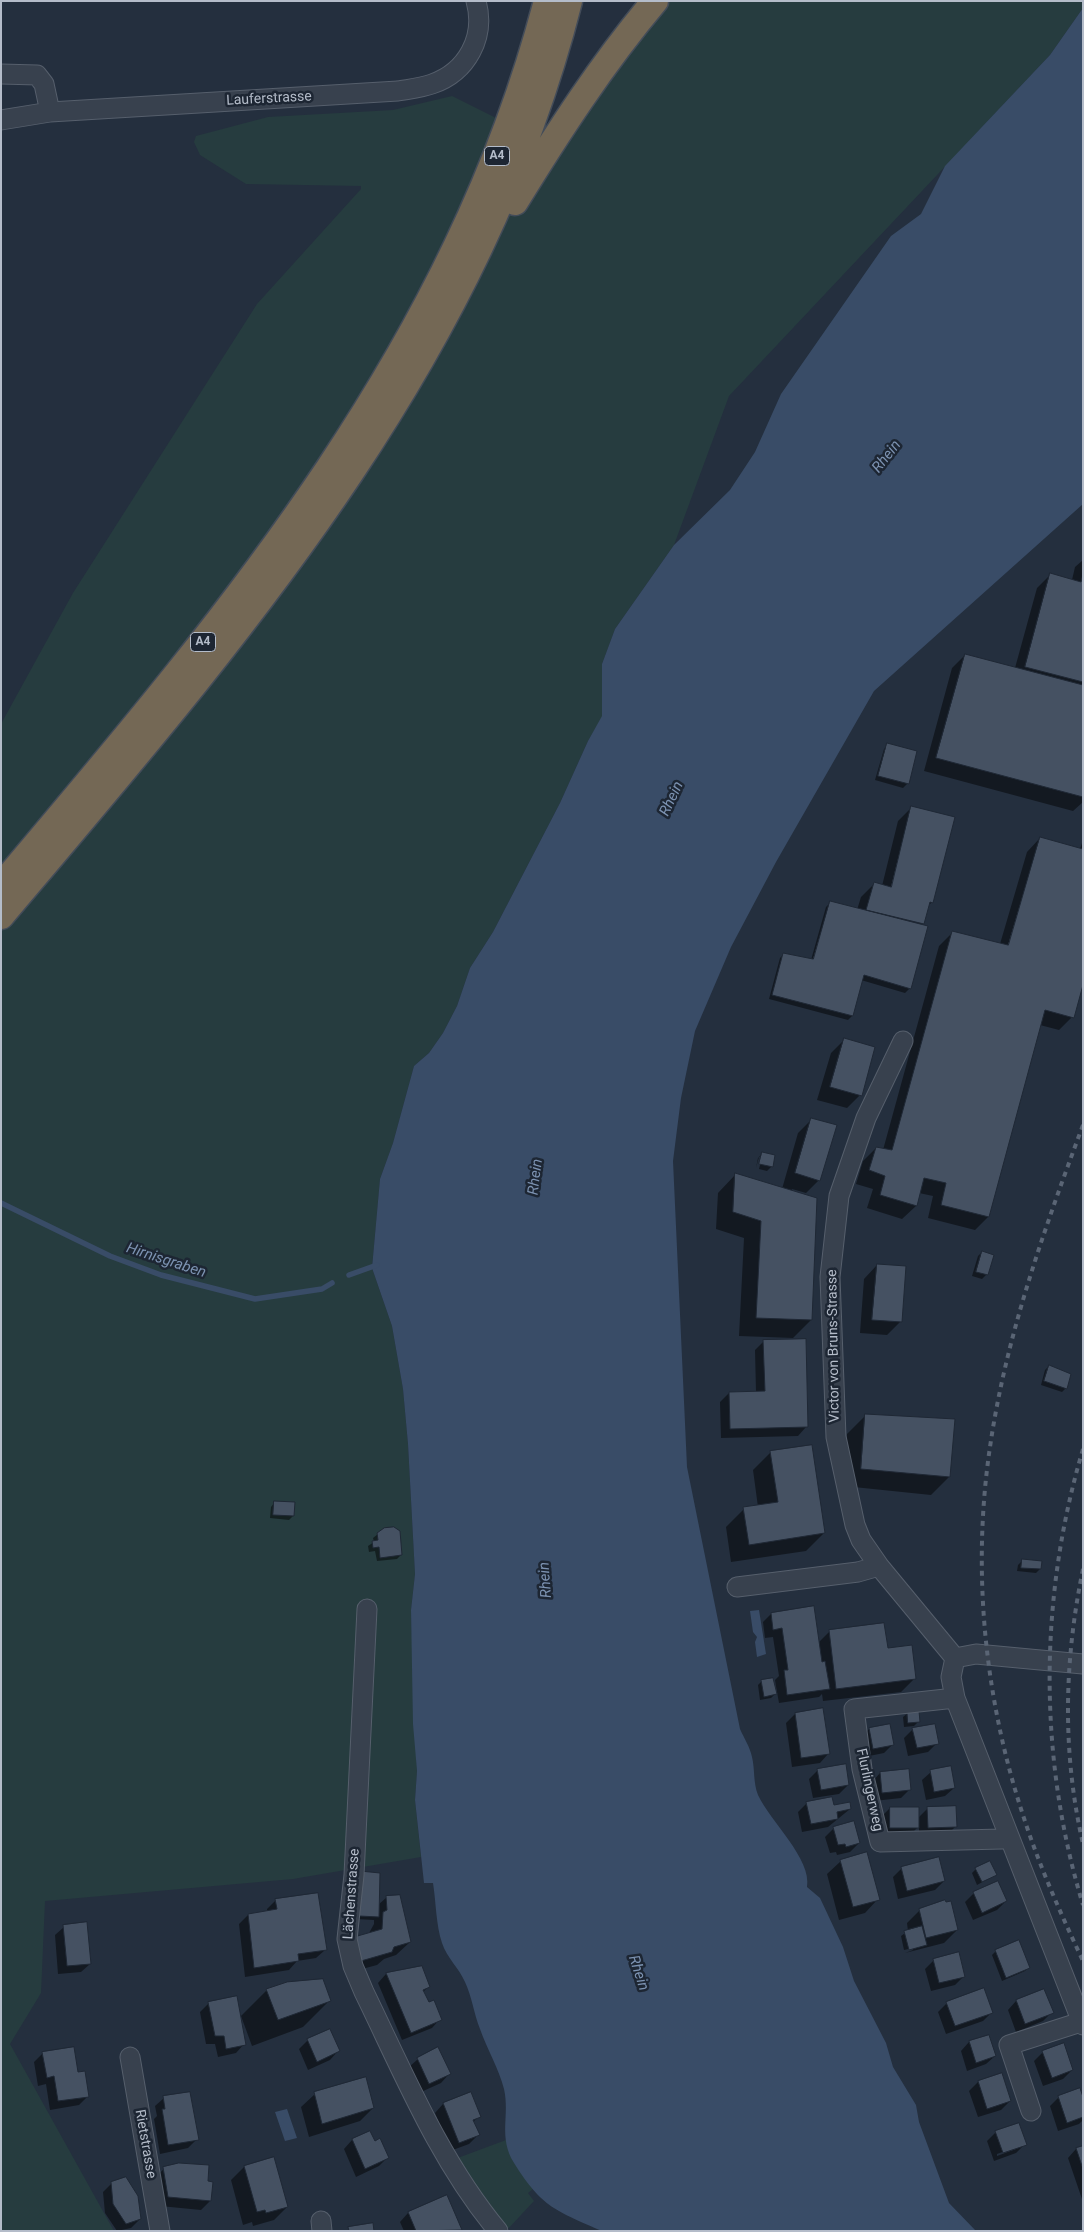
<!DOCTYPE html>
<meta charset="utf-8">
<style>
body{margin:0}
#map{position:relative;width:1084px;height:2232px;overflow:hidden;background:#242f3e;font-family:Roboto,sans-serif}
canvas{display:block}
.frame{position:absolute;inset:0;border:2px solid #b4bcc9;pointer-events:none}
</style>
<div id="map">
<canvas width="1084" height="2232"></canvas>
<div class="frame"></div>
</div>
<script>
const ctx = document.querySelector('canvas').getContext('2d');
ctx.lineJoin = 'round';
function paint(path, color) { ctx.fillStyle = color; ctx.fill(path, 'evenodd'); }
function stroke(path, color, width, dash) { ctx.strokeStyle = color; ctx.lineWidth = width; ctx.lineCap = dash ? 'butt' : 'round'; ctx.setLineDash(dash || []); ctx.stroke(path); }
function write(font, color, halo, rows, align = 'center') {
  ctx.font = font + ' Roboto,sans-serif'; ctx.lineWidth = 5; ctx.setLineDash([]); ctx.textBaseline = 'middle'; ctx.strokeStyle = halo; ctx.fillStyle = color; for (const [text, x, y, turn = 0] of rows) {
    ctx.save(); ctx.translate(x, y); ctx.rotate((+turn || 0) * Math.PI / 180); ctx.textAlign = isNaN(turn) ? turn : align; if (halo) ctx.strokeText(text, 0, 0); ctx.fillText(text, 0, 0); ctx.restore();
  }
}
paint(new Path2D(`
 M655 1H1083V8L1050 55 729 396 674 545 615 629 602 664 603 716 588 741 560 803 493 932 470 968 457 1006 443 1033 429 1053 414 1066 393 1143 380 1179 372 1268 392 1326 403 1389 408 1444 415 1574 411 1610 417 1771 415 1800 421 1857 293 1879 45 1901 41 1993 10 2044 114 2231H1V724L73 593 257 304 361 189V186L246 184 200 155 194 142 196 136 268 117 393 110 452 96 550 145Z
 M506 2140 513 2161 533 2189 528 2193 534 2201 507 2230 455 2159Z`), '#263c3f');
paint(new Path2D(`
 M1083 8V504L874 691 776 862 731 947 695 1031 681 1098 673 1161 687 1467 740 1729C744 1738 750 1747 752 1757 755 1769 753 1782 758 1795 770 1821 812 1859 807 1887L820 1898 843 1947 854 1981 886 2043 893 2067 916 2105 919 2122 949 2203 976 2231H602C557 2211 542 2208 514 2163 498 2137 510 2116 504 2089 499 2069 487 2049 480 2029 474 2014 472 1997 465 1982 459 1968 447 1958 442 1943 436 1925 436 1902 433 1883H424L415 1800 417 1771 413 1724 411 1610 415 1574 408 1444 403 1389 392 1326 372 1268 380 1179 393 1143 414 1066 429 1053 443 1033 457 1006 470 968 493 932 560 803 588 741 602 716V664L615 629 674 545 730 490 755 452 781 394 891 236 921 214 945 166 1050 55Z
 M759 1610 766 1654 757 1657 755 1642 757 1637 753 1632 750 1611Z
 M287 2109 297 2138 285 2141 275 2112Z`), '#394c67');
paint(new Path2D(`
 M1083 560V802L1073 811 924 771 952 668 965 655 1015 668 1037 588 1051 574 1072 580 1075 567Z
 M888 745 916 752 907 784 903 788 875 780 884 749Z
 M912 807 932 902 927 907 921 926 910 988 905 993 861 980 852 1016 848 1020 769 999 780 958 784 954 811 960 826 907 830 903 857 910 861 897 874 884 882 886 898 821Z
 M1040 838 1080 849 1083 840V981L1072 1017 1059 1030 1040 1025 988 1217 975 1230 928 1218 933 1196 919 1193 916 1206 902 1219 867 1208 873 1189 856 1184 863 1161 876 1148 883 1150 939 946 952 933 1000 944 1027 852Z
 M844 1040 860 1095 847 1108 817 1100 831 1053Z
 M812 1119 819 1180 806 1193 792 1189 791 1192 811 1320 793 1338 739 1336 744 1238 716 1229 718 1193 735 1175 782 1189 798 1133Z
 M762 1154 771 1167 767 1171 759 1169 762 1157H759L756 1168 758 1158Z
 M982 1252 992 1256 986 1275 982 1279 972 1276 978 1256Z
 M877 1265 901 1321 887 1335 860 1333 864 1279Z
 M764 1341 806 1427 798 1436 721 1438 720 1402 729 1393 756 1392 755 1350Z
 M1049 1366 1066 1388 1062 1392 1041 1385 1045 1370Z
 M865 1416 949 1477 931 1495 844 1486 847 1434Z
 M770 1453 824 1533 806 1551 731 1562 726 1527 744 1509 758 1507 753 1470Z
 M275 1502 293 1516 289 1520 270 1518 271 1507Z
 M378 1534 401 1555 397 1559 377 1561 375 1551 369 1552 368 1546 374 1542 373 1538Z
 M1022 1561 1040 1569 1036 1573 1017 1571 1018 1565Z
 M771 1614 818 1643 830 1631 886 1650 915 1678 901 1692 823 1701 822 1694 819 1697 779 1703 777 1692 771 1698 760 1700 758 1685 762 1681 777 1692 775 1680 779 1676 773 1637 765 1638 763 1622Z
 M908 1713 918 1722 914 1726 904 1727 903 1717Z
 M795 1714 828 1754 820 1763 792 1767 786 1723Z
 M869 1729 893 1744 884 1753 864 1757 860 1738Z
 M913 1729 937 1743 928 1752 908 1756 904 1738Z
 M818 1770 848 1785 839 1794 813 1798 809 1779Z
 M931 1772 954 1788 945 1796 926 1800 922 1780Z
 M880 1773 910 1789 901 1798 874 1801 872 1782Z
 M807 1803 833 1806 850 1809 828 1827 802 1832 798 1812Z
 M890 1808 918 1818 927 1809 956 1826 947 1835 919 1837V1826L909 1836H881V1817Z
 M834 1828 859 1843 850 1852 837 1855 836 1852 830 1853 825 1837Z
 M841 1861 878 1899 865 1913 839 1920 827 1874Z
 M902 1868 944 1881 935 1890 898 1899 893 1877Z
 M976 1869 995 1875 977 1885 972 1873Z
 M379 1874 378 1905 387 1897 410 1942 396 1955 384 1959 377 1965 347 1973 374 1924V1920L356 1919Z
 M974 1893 1006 1901 997 1910 973 1920 965 1902Z
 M276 1900 325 1950 316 1958 297 1961 289 1970 245 1977 239 1924 248 1915 267 1912V1909Z
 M920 1910 957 1930 944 1943 905 1953 913 1950V1948L904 1950 901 1936 908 1931 907 1923Z
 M64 1927 90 1964 81 1972 58 1974 55 1935Z
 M996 1951 1029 1967 1025 1971 1002 1981 992 1955Z
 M934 1960 964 1976 955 1985 931 1991 925 1969Z
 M421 1968 428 1987 423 1992 440 2019 432 2028 402 2040 378 1983 386 1974Z
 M267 1990 329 2001 303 2027 252 2046 241 2016Z
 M1044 1991 1052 2012 1043 2021 1016 2032 1008 2010 1016 2001Z
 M209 2003 244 2044 236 2053 218 2057 215 2044H206L200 2012Z
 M947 2003 992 2012 983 2021 946 2034 938 2012Z
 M329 2030 338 2051 330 2060 308 2070 299 2049 308 2040Z
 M988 2036 995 2056 986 2064 967 2071 961 2051 969 2042Z
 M1043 2052 1072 2070 1063 2079 1043 2086 1034 2061Z
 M43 2053 77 2074 88 2096 79 2105 50 2110 46 2084 38 2086 34 2062Z
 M418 2059 449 2074 441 2083 421 2092 409 2067Z
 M1001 2074 1010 2101 1001 2110 978 2117 969 2091 978 2082Z
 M315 2094 373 2108 360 2121 309 2137 301 2107Z
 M1059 2097 1083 2100V2120L1079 2124 1058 2131 1050 2106Z
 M164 2098 197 2139 188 2148 160 2154 154 2119 157 2116 155 2106Z
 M443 2104 479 2116 473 2122 478 2135 469 2144 450 2151 435 2113Z
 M996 2132 1025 2144 1016 2153 994 2161 987 2141ZM1016 2147V2149L997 2156V2154Z
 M370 2133 374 2143 387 2158 379 2166 356 2177 344 2149 352 2140Z
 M1083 2147V2202L1068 2158 1076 2149Z
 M244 2167 287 2207 274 2220 253 2226 252 2222 243 2225 231 2180Z
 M164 2169 206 2182 210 2201 201 2210 160 2206 155 2177Z
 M112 2183 140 2219 131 2228 117 2231 105 2213 103 2192Z
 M408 2213 461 2229 404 2231 400 2222Z`), '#0007');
stroke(new Path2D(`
 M1 1203 110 1256 161 1275 255 1299 322 1289 332 1283
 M349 1275 377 1265`), '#394c67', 5.5);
const building = new Path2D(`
 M1050 573 1081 582 1083 574V682L1025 667Z
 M965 654 1083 685V797L936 758Z
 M887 743 917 751 909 784 878 776Z
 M911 806 955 817 933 903 930 902 924 924 866 910 874 882 891 887Z
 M1040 837 1083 849V985L1074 1018 1045 1010 989 1217 941 1205 946 1183 924 1178 917 1206 880 1195 885 1176 869 1170 876 1147 892 1150 952 931 1008 945Z
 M830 901 928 926 911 989 864 975 853 1016 772 995 783 953 813 959Z
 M844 1038 875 1047 862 1096 830 1087Z
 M811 1118 837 1125 820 1181 795 1173Z
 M762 1152 775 1155 773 1167 759 1164Z
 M735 1173 817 1198 812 1320 756 1318 761 1221 733 1212Z
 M982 1251 994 1255 988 1275 976 1272Z
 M877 1264 906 1266 902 1322 872 1320Z
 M806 1339 808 1427 730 1429 729 1392 765 1391 763 1340Z
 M1049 1365 1071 1374 1067 1389 1044 1381Z
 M865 1414 955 1419 950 1477 861 1469Z
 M812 1445 825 1533 749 1545 743 1507 778 1502 770 1451Z
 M274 1501 295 1502 294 1516 273 1515Z
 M394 1527 400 1531 402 1555 380 1558 379 1547 373 1548 372 1541 378 1540 377 1533 384 1528Z
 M1022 1559 1042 1561 1041 1569 1021 1568Z
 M814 1606 822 1662 825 1661 830 1689 787 1695 784 1670H788L782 1628 773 1630 771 1613Z
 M884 1623 888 1648 912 1645 916 1679 836 1689 829 1630Z
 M773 1678 777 1694 764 1697 761 1680Z
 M823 1708 830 1754 801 1758 795 1713Z
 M907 1711H919L920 1722 908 1723Z
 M890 1724 894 1745 873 1749 869 1728Z
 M935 1724 939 1744 917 1748 912 1728Z
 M846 1764 849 1785 821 1790 817 1769Z
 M951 1766 955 1788 934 1792 930 1770Z
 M909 1769 911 1790 882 1793 880 1772Z
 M832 1797 834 1805 850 1802 851 1809 837 1812 838 1819 811 1824 806 1802Z
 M956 1806 957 1827 928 1828 927 1807Z
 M890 1807H919V1828H890Z
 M854 1821 860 1843 846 1847 845 1844 838 1845 833 1827Z
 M867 1852 880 1900 853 1907 840 1860Z
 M939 1857 945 1881 907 1891 901 1867Z
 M990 1861 997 1875 982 1882 975 1868Z
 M360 1871 380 1873 379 1917 359 1916Z
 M998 1881 1007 1901 982 1913 973 1892Z
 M318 1893 327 1950 298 1954 299 1961 254 1968 248 1914 277 1909 275 1899Z
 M400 1895 411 1942 394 1947 392 1952 361 1961 354 1937 382 1929 383 1912 387 1910 386 1896Z
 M945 1900 946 1902 951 1901 958 1930 926 1938 919 1909Z
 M87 1922 91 1964 67 1966 63 1925Z
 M922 1926 927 1945 909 1950 904 1931Z
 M1019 1940 1030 1968 1006 1978 995 1950Z
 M959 1952 965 1977 939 1983 933 1959Z
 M422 1966 430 1987 423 1990 429 2002 434 2000 442 2020 411 2033 386 1973Z
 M323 1979 331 2001 278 2020 266 1989 287 1982Z
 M984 1988 993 2013 955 2026 946 2002Z
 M1044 1989 1054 2013 1025 2024 1016 2000Z
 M237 1996 246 2045 226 2049 224 2036H215L208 2002Z
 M330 2029 340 2051 317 2062 307 2039Z
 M989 2035 996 2056 976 2063 969 2041Z
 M1064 2043 1073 2070 1052 2078 1042 2051Z
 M74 2047 78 2072 85 2071 89 2097 58 2101 54 2076 47 2078 42 2052Z
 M438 2047 451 2074 429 2084 417 2058Z
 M1002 2073 1011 2101 987 2109 978 2081Z
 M366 2077 374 2108 322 2124 314 2092Z
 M1080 2088 1083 2097V2117L1067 2123 1058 2096Z
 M190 2092 199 2140 168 2145 162 2109H165L163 2096Z
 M471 2092 481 2117 473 2120 480 2135 459 2143 443 2103Z
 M1019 2123 1027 2145 1003 2153 995 2131Z
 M370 2131 375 2141 380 2138 389 2158 365 2169 352 2139Z
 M1083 2146V2169L1076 2148Z
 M274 2157 288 2207 266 2213 265 2210 257 2212 244 2166Z
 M179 2163 209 2165 208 2181 213 2182 211 2201 168 2197 163 2167Z
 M126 2177 138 2196 141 2219 126 2224 113 2204 111 2182Z
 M447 2195 462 2230 416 2231 408 2212Z
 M373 2223 374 2231H349L348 2227Z`);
paint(building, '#455162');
stroke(building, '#1f2835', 1);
const minor = new Path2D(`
 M1 74 37 75 44 84 50 112
 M1 120 50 112 398 91C409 89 421 88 432 84 467 72 486 37 476 1
 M903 1041 866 1118 839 1196 830 1277 836 1437 855 1525 861 1540 879 1566 955 1658
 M737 1587 858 1572 879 1566
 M367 1609 354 1875 347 1939 353 1966 364 1992C404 2074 439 2160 498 2231
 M955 1658 951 1677 955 1698 1083 2025
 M955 1658 976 1654 1083 1664
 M955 1698 854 1709 862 1769 880 1842 1002 1839 1009 1837
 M130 2057 160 2231
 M1031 2111 1009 2045 1081 2022
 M321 2221 322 2231`);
const highway = new Path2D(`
 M515 202C558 132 602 64 655 1
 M1 886C229 616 455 352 547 1
 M1 916C237 637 477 364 569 1`);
stroke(minor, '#565f6c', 21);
stroke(highway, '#434c59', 29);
stroke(minor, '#38414e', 19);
stroke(highway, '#746855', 26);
stroke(new Path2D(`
 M1083 1125C1044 1230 1006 1336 990 1447 972 1568 984 1695 1022 1812 1038 1863 1060 1912 1083 1961
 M1083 1449C1039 1597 1038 1757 1083 1905
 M1083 1569C1064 1661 1062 1752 1083 1844`), '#5a6575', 4, [5, 5]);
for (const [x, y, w] of [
 [497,156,25],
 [203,642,25]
]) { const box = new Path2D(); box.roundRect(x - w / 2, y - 9.5, w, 19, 4); ctx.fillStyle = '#1d2633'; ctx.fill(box); stroke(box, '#b4bcc9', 1); }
write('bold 12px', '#b4bcc9', null, [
 ["A4",497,156],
 ["A4",203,642]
]);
write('14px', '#b4bcc9', '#1d2633', [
 ["Lauferstrasse",269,99,-3],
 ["Victor von Bruns-Strasse",834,1346,-91],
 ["Flurlingerweg",869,1790,78],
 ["Lächenstrasse",352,1894,-86],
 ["Rietstrasse",145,2144,80]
]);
write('italic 15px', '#7c92b1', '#1d2633', [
 ["Rhein",887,457,-52],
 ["Rhein",672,799,-65],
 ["Rhein",536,1177,-83],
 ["Hirnisgraben",166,1261,18],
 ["Rhein",546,1580,-94],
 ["Rhein",638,1973,72]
]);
</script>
